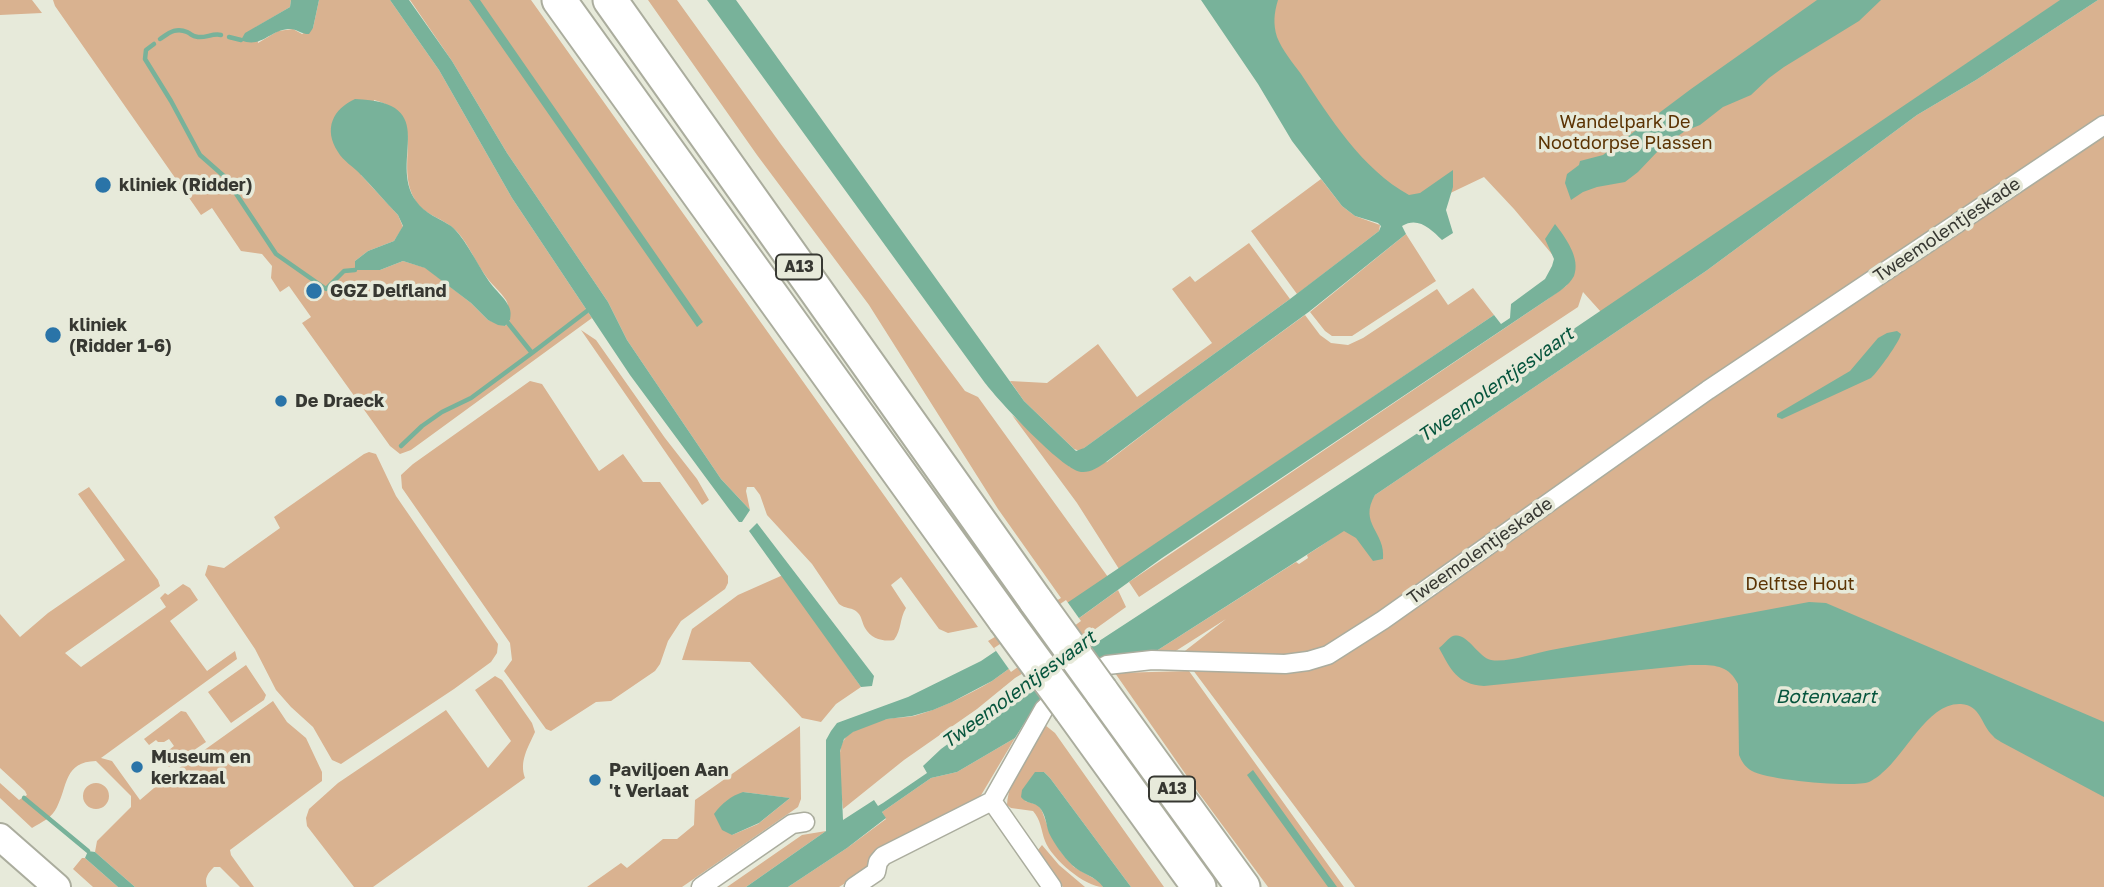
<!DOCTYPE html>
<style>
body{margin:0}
canvas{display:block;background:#e7eada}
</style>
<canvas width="2104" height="887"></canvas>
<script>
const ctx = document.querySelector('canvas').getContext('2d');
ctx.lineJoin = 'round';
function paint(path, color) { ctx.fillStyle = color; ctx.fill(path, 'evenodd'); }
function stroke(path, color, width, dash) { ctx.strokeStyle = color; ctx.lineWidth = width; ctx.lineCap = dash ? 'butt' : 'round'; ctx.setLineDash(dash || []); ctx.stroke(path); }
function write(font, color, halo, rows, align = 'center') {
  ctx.font = font + ' "Golos Text",sans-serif'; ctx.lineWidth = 7; ctx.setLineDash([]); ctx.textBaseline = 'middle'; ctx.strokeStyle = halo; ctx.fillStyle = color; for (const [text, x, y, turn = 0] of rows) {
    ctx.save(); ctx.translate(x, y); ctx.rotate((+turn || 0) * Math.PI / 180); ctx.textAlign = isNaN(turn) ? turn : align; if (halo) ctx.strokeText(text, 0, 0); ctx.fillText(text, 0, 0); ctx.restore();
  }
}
paint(new Path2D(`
 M0 0H32L42 13 0 15Z
 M53 0H291L290 7 256 27 258 43 278 31 293 29 302 34 313 28 319 0H390L439 70 512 198 592 318 411 450 400 454 390 446 302 323 311 317 289 286 280 292 271 278 272 266 262 254 241 251 212 208 201 215 55 6ZM374 100C431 116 394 160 414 198 421 213 439 217 452 227 466 238 474 260 485 275 491 284 500 291 506 300 509 305 509 314 510 320L505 326 488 320 471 303 426 268 403 261 380 270 356 269 355 261 368 251 394 241 403 227 398 215 361 175Z
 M410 0H531L978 627 948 633 939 629 901 577 891 585 906 608C899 620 902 629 894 640 884 642 871 639 865 628 862 623 862 617 858 613 853 607 845 609 839 604L812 564 767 515 760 495 754 487H747L746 491 750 510 721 479 627 340 608 302 507 153 452 61Z
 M648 0H677L780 143 965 391 978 397 1108 577 996 651 988 641 1061 598 998 509 869 305 757 155Z
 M1240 0H2061L1601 312 1583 292 1578 307 1139 597 1129 582 1548 299 1566 286 1572 278 1514 209 1484 177 1421 207 1355 193Z
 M2098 0H2104V887H1355L1181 654 1226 619 1171 654 1150 655 1296 562 1299 564 1308 558 1307 555C1333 538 1359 522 1375 495L1706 271 1917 115 1976 80Z
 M1321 179 1342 206 1355 216 1380 225 1379 231 1297 294 1251 231Z
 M1406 234 1436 281 1352 336H1332L1325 331 1310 312Z
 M1249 243 1290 299 1080 451 1074 449 1024 401 1010 381 1047 383 1098 344 1137 397 1212 343 1172 289 1190 276 1195 282Z
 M1473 288 1494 315 1119 569 1077 503 1012 415 1070 467 1107 462 1183 404 1305 315 1320 335 1331 343 1348 345 1363 338 1437 289 1448 305Z
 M581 330 596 340 665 438 697 479 709 500 702 505Z
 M530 381 542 384 599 471 623 454 643 482H660L728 576V583L725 589 681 621 668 641 660 664 655 671 611 701 596 702 551 731 546 729 504 671 512 660 510 643 402 488 401 475 413 464Z
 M369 452 376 454 396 496 498 644 497 653 491 662 454 689 341 764 332 760 313 727 291 707 276 690 255 649 205 575 208 565 224 568 280 528 274 517 364 454Z
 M89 487 158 580 160 586 65 653 81 667 166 607 160 598 165 593 168 595 183 584 190 588 198 600 170 621 207 671 235 651 237 659 101 758 112 761 140 800 168 776 273 701 287 722 306 738 322 772V781L230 850 231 855 254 887H240L220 867H214C208 873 204 878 207 887H135L95 852 97 841 131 807V796L96 761C64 762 68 785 57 807 52 818 42 822 32 828L0 798V783L19 800 27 795 25 791 0 768V614L20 637 48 613 125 560 78 494Z
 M783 575 861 687 836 704 821 722 802 718 750 662 682 660 692 629 738 595Z
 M1118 590 1126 607 1087 635 1015 678 977 709 904 760 843 809C842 793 835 752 844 740 851 729 875 721 887 719 896 717 905 718 914 716 942 708 968 695 992 681Z
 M246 665 266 695 264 700 231 723 208 692Z
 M1189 671 1344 887H1268L1198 792 1115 673Z
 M495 676 502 680 532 723 535 732C528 748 519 761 525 778L373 887H354L307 826 306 818 309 809 338 783 446 710 488 768 511 741 475 690Z
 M181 711 186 712 206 742 169 767 165 761 169 758V750L174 746 169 739 164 742H158L156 740 149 745 144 739Z
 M1045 725 1055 733 1164 887H1131L1050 778 1044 772 1025 801 1038 805 1042 811 1050 833 1060 851 1074 867 1100 882 1103 887C1085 887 1052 859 1045 841 1041 830 1041 820 1033 811L1011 808 1007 805C1009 776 1030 749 1045 725Z
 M800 726 801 799 798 807 682 887H587L621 863 627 868 663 839H677L694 825 695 800ZM743 792 789 798H790L758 824 732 835Z
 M1015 738 977 802 839 887H788L847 848 886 819 882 812 931 778 957 772Z
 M83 796a13 13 0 1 1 26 0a13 13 0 1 1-26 0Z
 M826 831 746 887H727L802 835Z
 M1042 845 1059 865 1085 887H1063L1038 850Z
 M82 858H85L118 887H93L73 869Z`), '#d9b290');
paint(new Path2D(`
 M291 0H319L313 28 309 34C300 34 296 28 288 29 269 31 260 49 241 40L245 33 290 7Z
 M390 0H409L452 61 507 153 608 302 627 340 721 479 750 510 742 522H739L729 509 630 375 512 198 439 70Z
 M469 0H480L703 322 697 327Z
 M707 0H736L1024 401 1076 451 1084 448 1290 299 1379 231 1381 226 1378 223 1355 216 1342 206 1292 141 1258 84 1201 0H1278C1274 13 1273 24 1277 37 1282 50 1293 63 1301 74 1330 118 1362 169 1409 195L1420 193 1453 170V187L1446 210 1453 233 1442 240C1431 229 1418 216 1402 226L1406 234 1310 311 1183 404 1106 462C1099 467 1090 473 1081 472 1061 469 999 401 985 383Z
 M1817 0H1881L1859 21 1784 67 1769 78 1751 95 1723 107 1700 125 1685 131 1671 141 1658 151 1638 172 1625 182 1597 187 1583 192 1571 200 1565 183 1567 174 1579 165 1580 161 1603 155 1691 89Z
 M2060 0H2098L1976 80 1917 115 1706 271 1375 495C1358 524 1386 532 1383 559L1373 561 1356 538 1344 531 1150 655 1105 659 1035 706 1015 738 957 772 931 778 882 812 886 818 847 848 788 887H746L826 831V740L831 731 837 723 908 697 981 661 1494 315 1501 324 1510 318 1511 304 1545 279 1552 266 1554 259 1545 239 1555 224C1565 237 1581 258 1574 276 1569 286 1557 293 1548 299L1162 558 992 681 952 702 933 710 912 716 887 719 853 732 844 739 840 751 843 820 874 800 878 806 883 803 927 773 923 766 941 749 1001 705 1476 395Z
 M355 99C444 102 387 160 416 201 425 214 439 218 451 226 465 237 479 268 491 284 496 291 504 297 508 305 511 310 511 314 510 320L505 326 498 325 488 320 471 303 425 268 403 261 380 270H355V261L368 251 394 241 403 226 398 215C385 202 374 188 361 175 354 167 343 161 338 152 323 129 333 109 355 99Z
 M1897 331 1901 334C1900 341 1878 372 1871 378L1782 419 1777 417V414L1850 371 1878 338 1887 333Z
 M757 523 874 676 872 686 861 687 749 531Z
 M1809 602 1826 603 2104 722V797L2001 742C1999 740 1995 739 1993 736 1981 725 1981 705 1961 704 1928 702 1905 755 1882 773 1879 776 1873 780 1869 782 1853 788 1767 780 1752 771 1745 767 1742 762 1739 755L1738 684C1728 663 1711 665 1690 665L1484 686C1457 684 1451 670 1439 648 1443 645 1447 640 1451 637 1466 629 1477 657 1491 660 1507 663 1535 653 1551 650Z
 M1253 770 1337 887H1328L1247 775Z
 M1035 772H1044L1050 778 1131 887H1103C1096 876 1081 874 1072 865 1063 856 1055 845 1049 833 1046 825 1046 814 1039 807 1034 802 1026 804 1021 797L1022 790Z
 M743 792 790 798 759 823 732 835 722 830 714 814C722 803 731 796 743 792Z
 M88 851 95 852 135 887H118L85 858Z`), '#78b29a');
paint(new Path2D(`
 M1066 600 1081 621 1011 672 994 648Z`), '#e7eada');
stroke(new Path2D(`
 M229 37 241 40
 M160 39C169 33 176 27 187 32 193 35 191 36 198 37 206 38 213 33 221 35
 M154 44 146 50 145 59 171 101 200 155 225 177 276 254 326 289 344 271 355 270
 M508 323 532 353 587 311
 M401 446 422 426 442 412 471 398 532 353
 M24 798 88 851`), '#78b29a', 4.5);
const street = new Path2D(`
 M992 801 1052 887
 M701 887 792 824 805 822
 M854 887 876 872 878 862 883 856 992 801 1044 709 1072 683 1107 665 1152 660 1285 664 1308 661 1328 655 1383 620 1708 390 2104 125`);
const secondary = new Path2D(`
 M0 837 57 887`);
const highway = new Path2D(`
 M559 0 1005 620
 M610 0 1036 601
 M1101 691 1243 887
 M1071 710 1199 887`);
stroke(street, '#abad9e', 21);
stroke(secondary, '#abad9e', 30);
stroke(highway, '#abad9e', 37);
stroke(street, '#fff', 18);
stroke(secondary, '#fff', 26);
stroke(highway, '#fff', 33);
const highwayBridge = new Path2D(`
 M1036 601 1101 691
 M1005 620 1071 710`);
stroke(highwayBridge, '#abad9e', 37, []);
stroke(highwayBridge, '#fff', 33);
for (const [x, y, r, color] of [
 [103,185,9,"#2a74a8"],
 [314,291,9,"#2a74a8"],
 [53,335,9,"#2a74a8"],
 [281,401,7,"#2a74a8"],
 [137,767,7,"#2a74a8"],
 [595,780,7,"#2a74a8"]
]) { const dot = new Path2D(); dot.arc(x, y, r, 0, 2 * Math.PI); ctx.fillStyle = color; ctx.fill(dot); stroke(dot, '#e7eada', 2.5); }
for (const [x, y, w] of [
 [799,267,46],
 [1172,789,46]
]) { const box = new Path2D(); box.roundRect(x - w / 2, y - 12.5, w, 25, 5); ctx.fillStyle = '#e7eada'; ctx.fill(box); stroke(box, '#373832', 2); }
write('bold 16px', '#373832', null, [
 ["A13",799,267],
 ["A13",1172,789]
]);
write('18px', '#5b3303', '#e7eada', [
 ["Wandelpark De",1625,122],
 ["Nootdorpse Plassen",1625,143],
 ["Delftse Hout",1800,584]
]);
write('bold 18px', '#373832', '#e7eada', [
 ["kliniek (Ridder)",119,185],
 ["GGZ Delfland",330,291],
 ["kliniek",69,325],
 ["(Ridder 1-6)",69,346],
 ["De Draeck",295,401],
 ["Museum en",151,757],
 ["kerkzaal",151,778],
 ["Paviljoen Aan",609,770],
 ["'t Verlaat",609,791]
], 'left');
write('18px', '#373832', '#e7eada', [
 ["Tweemolentjeskade",1947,230,-34],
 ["Tweemolentjeskade",1480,551,-35]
]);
write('italic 19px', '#06553d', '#e7eada', [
 ["Tweemolentjesvaart",1496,385,-35],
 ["Tweemolentjesvaart",1019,690,-36],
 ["Botenvaart",1826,697]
]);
</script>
